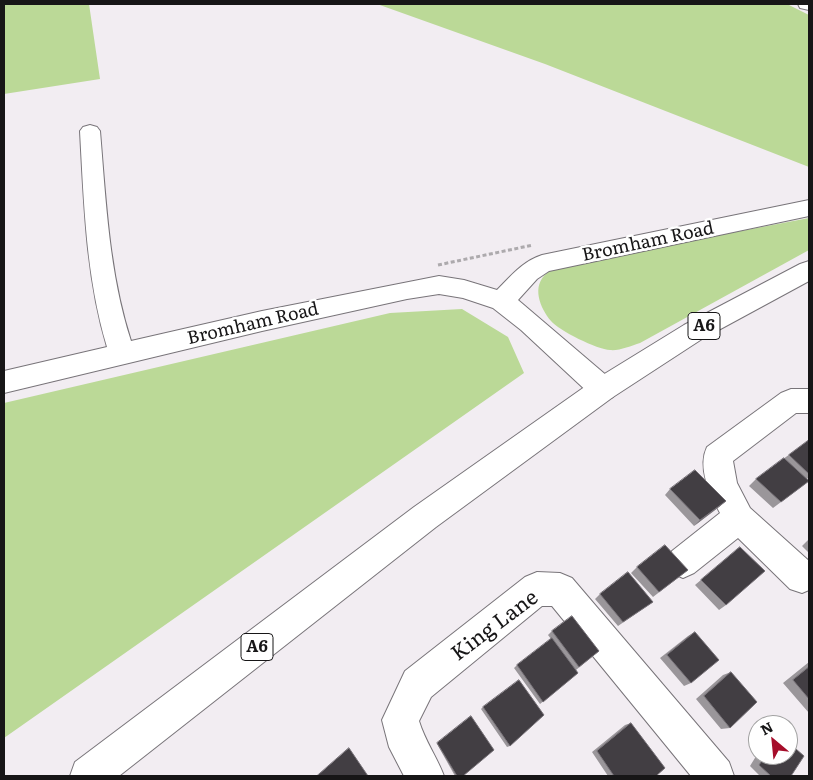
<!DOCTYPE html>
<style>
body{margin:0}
#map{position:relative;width:813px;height:780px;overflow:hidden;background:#f2edf2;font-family:Literata,serif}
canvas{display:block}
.frame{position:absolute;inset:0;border:5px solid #171617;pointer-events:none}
.north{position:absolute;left:748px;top:715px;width:50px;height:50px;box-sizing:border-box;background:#fff;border:1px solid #a2a2a2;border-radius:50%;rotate:332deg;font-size:14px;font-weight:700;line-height:20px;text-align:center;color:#171617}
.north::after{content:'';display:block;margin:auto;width:18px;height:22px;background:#a60d2a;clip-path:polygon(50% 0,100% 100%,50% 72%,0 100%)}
</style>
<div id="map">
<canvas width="813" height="780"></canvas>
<div class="frame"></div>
<div class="north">N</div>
</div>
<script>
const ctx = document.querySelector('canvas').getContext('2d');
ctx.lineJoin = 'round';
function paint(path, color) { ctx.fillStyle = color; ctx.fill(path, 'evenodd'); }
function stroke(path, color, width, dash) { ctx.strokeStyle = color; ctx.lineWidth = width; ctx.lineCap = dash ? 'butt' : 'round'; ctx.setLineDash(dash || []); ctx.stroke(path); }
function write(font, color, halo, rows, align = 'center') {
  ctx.font = font + ' Literata,serif'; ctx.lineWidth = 5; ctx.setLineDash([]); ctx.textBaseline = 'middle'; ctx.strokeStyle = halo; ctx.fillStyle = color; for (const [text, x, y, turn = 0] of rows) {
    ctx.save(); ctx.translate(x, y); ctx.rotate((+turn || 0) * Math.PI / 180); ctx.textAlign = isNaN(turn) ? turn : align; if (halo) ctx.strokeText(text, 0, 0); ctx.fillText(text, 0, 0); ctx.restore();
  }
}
paint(new Path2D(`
 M4 4H89L100 79 4 94Z
 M377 4H787L809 15V167L545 64Z
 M809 218V250L640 343C631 346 619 351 610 350 598 350 558 330 551 321 540 308 531 286 547 273 552 268 562 266 568 264Z
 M462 309 508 337 524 373 4 738V403L390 313Z`), '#bbd997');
const minor = new Path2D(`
 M90 125 97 127 100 131C106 202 109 273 131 341L262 311 439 276 464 280 497 290C511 276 523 261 542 255L809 200V216L549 271 537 279 518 300 613 381 617 389 613 397 603 401 593 397 521 330 493 308 463 298 439 294 407 299 262 331 4 393V371L107 347C86 277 84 204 80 131L83 127Z
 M791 389H809V413H796L733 461 737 483 750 508 809 561V590L802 593 790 589 738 538 694 573 683 578 672 573 667 562 672 551 720 513C710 494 697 468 707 447L781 393Z
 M537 572 560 573 572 578 729 762 734 776H691L552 606H542L431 697 419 721C425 741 437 757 444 776H404L389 747 382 720 405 671 525 577Z`);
const highway = new Path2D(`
 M798 4H809V10L800 8Z
 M809 261V281L702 339 613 397 436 527 119 776H70L75 762 414 507 593 381 684 325 800 264Z`);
stroke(minor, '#787479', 2);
stroke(highway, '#787479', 2);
stroke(new Path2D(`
 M438 265 533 245`), '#adaaad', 3, [4, 2.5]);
paint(minor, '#fff');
paint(highway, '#fff');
paint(new Path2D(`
 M809 440V477L807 479 809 481 773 508 749 486 756 479Z
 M670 489 726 501 719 507 694 526 665 495Z
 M809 539V553L802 546Z
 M740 547 726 605 719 610 695 585Z
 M637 567 688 570 653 597 631 573Z
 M600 594 653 602 618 626 595 599Z
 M552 631 599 651 576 670 578 673 540 704 514 668 517 665 551 639 548 635Z
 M695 632 691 683 684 686 660 658 688 636Z
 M809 662V713L783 683Z
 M731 672 730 728 721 729 696 699 723 675Z
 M483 707 510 746 507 747 481 709Z
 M631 723 656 776H608L592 752 625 725Z
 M437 743 463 776H455L437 744Z
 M758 753V755H788L791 776H760L750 766Z`), '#9a969a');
paint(new Path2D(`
 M726 501 719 507 694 526 700 520Z`), '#777278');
const building = new Path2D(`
 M809 440V474L789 455Z
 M784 458 809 481 781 502 756 479Z
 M695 470 726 501 700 520 670 489Z
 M665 545 688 570 659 592 637 567Z
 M740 547 765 571 726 605 701 580Z
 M628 572 653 602 623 622 600 594Z
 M572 616 599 651 579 667 552 631Z
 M695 632 719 660 691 683 667 655Z
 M552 638 578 673 543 702 517 665Z
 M809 667V699L793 680Z
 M731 672 757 702 730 728 704 696Z
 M519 680 544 715 510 746 483 707Z
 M471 716 494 750 463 776H457L437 743Z
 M631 723 665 768 656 776H614L597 751Z
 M788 742 804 756 791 776H771L759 765 766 755H788Z
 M349 748 368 776H317Z`);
paint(building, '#423e43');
stroke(building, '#777278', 1);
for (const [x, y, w] of [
 [704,326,32],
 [257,647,32]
]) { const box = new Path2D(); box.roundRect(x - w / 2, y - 13.5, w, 27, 4); ctx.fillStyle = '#fff'; ctx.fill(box); stroke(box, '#171617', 1); }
write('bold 16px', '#171617', null, [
 ["A6",704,326],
 ["A6",257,647]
]);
write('18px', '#171617', '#fff', [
 ["Bromham Road",648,242,-12],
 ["Bromham Road",253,324,-13]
]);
write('21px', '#171617', '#fff', [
 ["King Lane",495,626,-37]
]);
</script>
